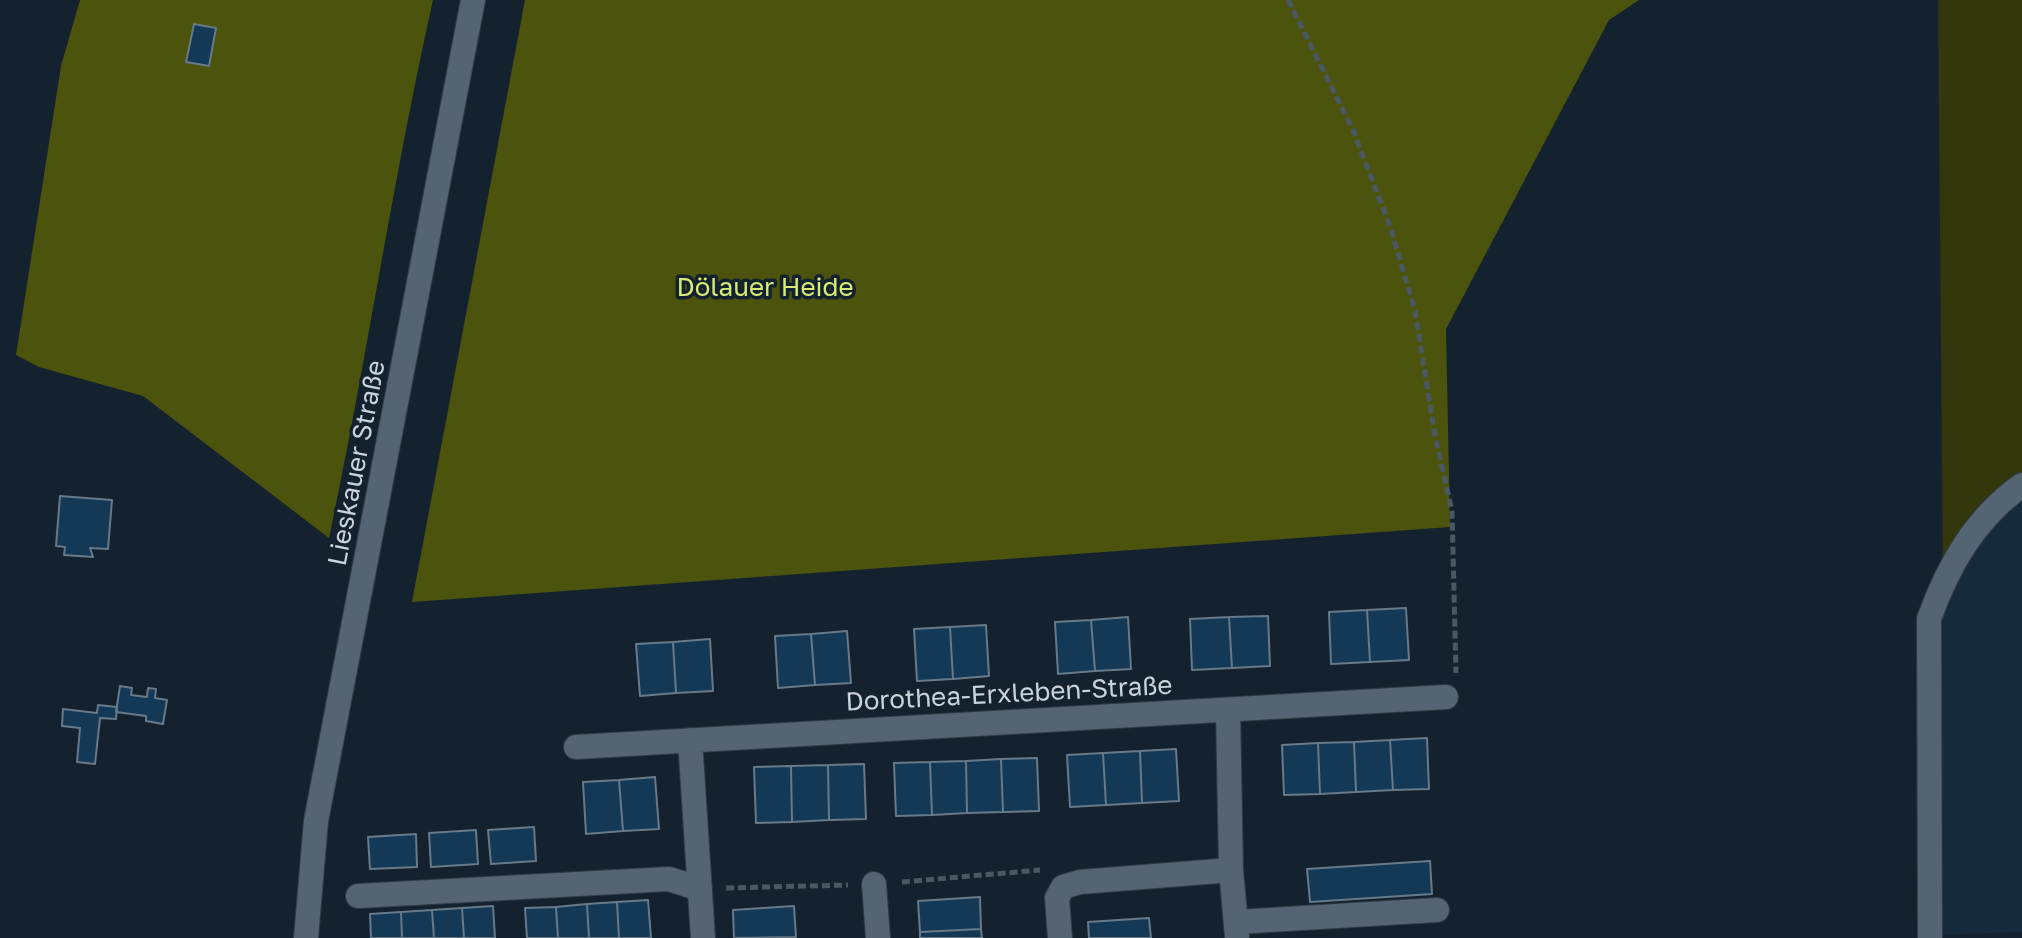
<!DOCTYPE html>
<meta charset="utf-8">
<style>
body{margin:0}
canvas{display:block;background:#13222e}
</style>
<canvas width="2022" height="938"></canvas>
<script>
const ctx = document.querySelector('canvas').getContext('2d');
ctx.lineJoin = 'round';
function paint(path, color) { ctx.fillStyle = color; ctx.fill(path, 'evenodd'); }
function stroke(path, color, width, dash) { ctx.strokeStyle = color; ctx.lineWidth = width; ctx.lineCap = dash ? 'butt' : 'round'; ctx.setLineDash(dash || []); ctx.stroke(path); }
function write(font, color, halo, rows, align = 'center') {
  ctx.font = font + ' "Golos Text",sans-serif'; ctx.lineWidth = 7; ctx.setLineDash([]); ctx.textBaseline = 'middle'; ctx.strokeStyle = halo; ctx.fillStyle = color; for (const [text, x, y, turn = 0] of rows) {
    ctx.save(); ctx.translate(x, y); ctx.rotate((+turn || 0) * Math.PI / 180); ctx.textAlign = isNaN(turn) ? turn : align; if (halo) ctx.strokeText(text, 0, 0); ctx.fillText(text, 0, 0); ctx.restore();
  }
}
paint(new Path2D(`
 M2022 485V932L1930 935V673L1943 579Z`), '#162a3b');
paint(new Path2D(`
 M1938 0H2022V485L1943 579Z`), '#32370c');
paint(new Path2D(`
 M80 0H433C393 178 367 359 329 538L143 396 39 367 16 355 61 66Z
 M525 0H1639L1609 20 1446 329 1450 527 412 602Z`), '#4b530c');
const building = new Path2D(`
 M194 24 216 28 209 66 186 62Z
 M60 496 112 500 108 549 90 548 93 557 64 555 65 547 56 546Z
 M1406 608 1409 660 1370 662 1367 610Z
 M1367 610 1370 662 1331 664 1329 612Z
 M1268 616 1270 666 1232 668 1229 617Z
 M1128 617 1131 669 1095 671 1091 620Z
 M1229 617 1232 668 1192 670 1190 619Z
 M1091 620 1095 671 1058 674 1055 622Z
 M986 625 989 676 953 679 950 627Z
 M950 627 953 679 917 681 914 629Z
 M847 631 851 683 815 685 811 634Z
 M811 634 815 685 778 688 775 636Z
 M710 639 713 691 676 693 673 642Z
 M673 642 676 693 640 696 636 644Z
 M120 686 132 688 131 695 147 697 148 688 156 689 155 698 167 700 163 724 146 721V716L116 712Z
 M98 705 117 707 116 719 100 718 95 764 77 762 80 728 62 726 63 709 97 713Z
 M1427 738 1429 789 1393 790 1390 740Z
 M1390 740 1393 790 1356 792 1354 742Z
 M1354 742 1356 792 1320 794 1318 743Z
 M1318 743 1320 794 1284 795 1282 745Z
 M1176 749 1179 801 1142 803 1140 751Z
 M1140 751 1142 803 1106 805 1103 753Z
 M1103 753 1106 805 1070 807 1067 755Z
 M1037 758 1039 811 1003 812 1001 759Z
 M1001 759 1003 812 967 813 966 761Z
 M966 761 967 813 932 815 930 762Z
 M930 762 932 815 896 816 894 763Z
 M864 764 866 819 829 820 828 765Z
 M828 765 829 820 792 822 791 766Z
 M791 766 792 822 756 823 754 767Z
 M655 777 659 829 623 831 619 780Z
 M619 780 623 831 586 834 583 782Z
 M534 827 536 861 491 864 488 830Z
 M476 830 478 864 431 867 429 833Z
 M416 834 417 867 370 869 368 837Z
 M1430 861 1432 894 1310 902 1307 869Z
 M980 897 981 929 920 932 918 901Z
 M648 900 651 938H619L617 902Z
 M617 902 619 938H589L587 904Z
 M587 904 589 938H558L556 907Z
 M493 906 495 938H464L462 908Z
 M794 906 796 937 734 938 733 910Z
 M556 907 558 938H527L525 908Z
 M462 908 464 938H434L432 910Z
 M432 910 434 938H402L401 912Z
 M401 912 402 938H371L370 914Z
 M1149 918 1151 938H1089L1088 922Z
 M981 929 982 938H920V932Z`);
paint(building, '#133957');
stroke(building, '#687988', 2);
const minor = new Path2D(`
 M690 740 703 938
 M576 747 1446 697
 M1231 870 1237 936
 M874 884 878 938
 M358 896 669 879 700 889
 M1236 922 1437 910
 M306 938 316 821 473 0
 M1060 938 1057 898 1063 887 1080 882 1231 870 1228 710
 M1930 938 1929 619C1948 566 1975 518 2022 485`);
stroke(minor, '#313b45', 26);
stroke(new Path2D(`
 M1288 0 1353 130 1391 229 1415 311 1435 436 1452 511 1456 673
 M902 882 1040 870
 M726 888 848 885`), '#4b5863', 5, [8, 4]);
stroke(minor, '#546473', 24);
write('26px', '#d9eb76', '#13222e', [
 ["Dölauer Heide",765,288]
]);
write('26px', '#cad3db', '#13222e', [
 ["Lieskauer Straße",357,463,-79],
 ["Dorothea-Erxleben-Straße",1009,694,-3]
]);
</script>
